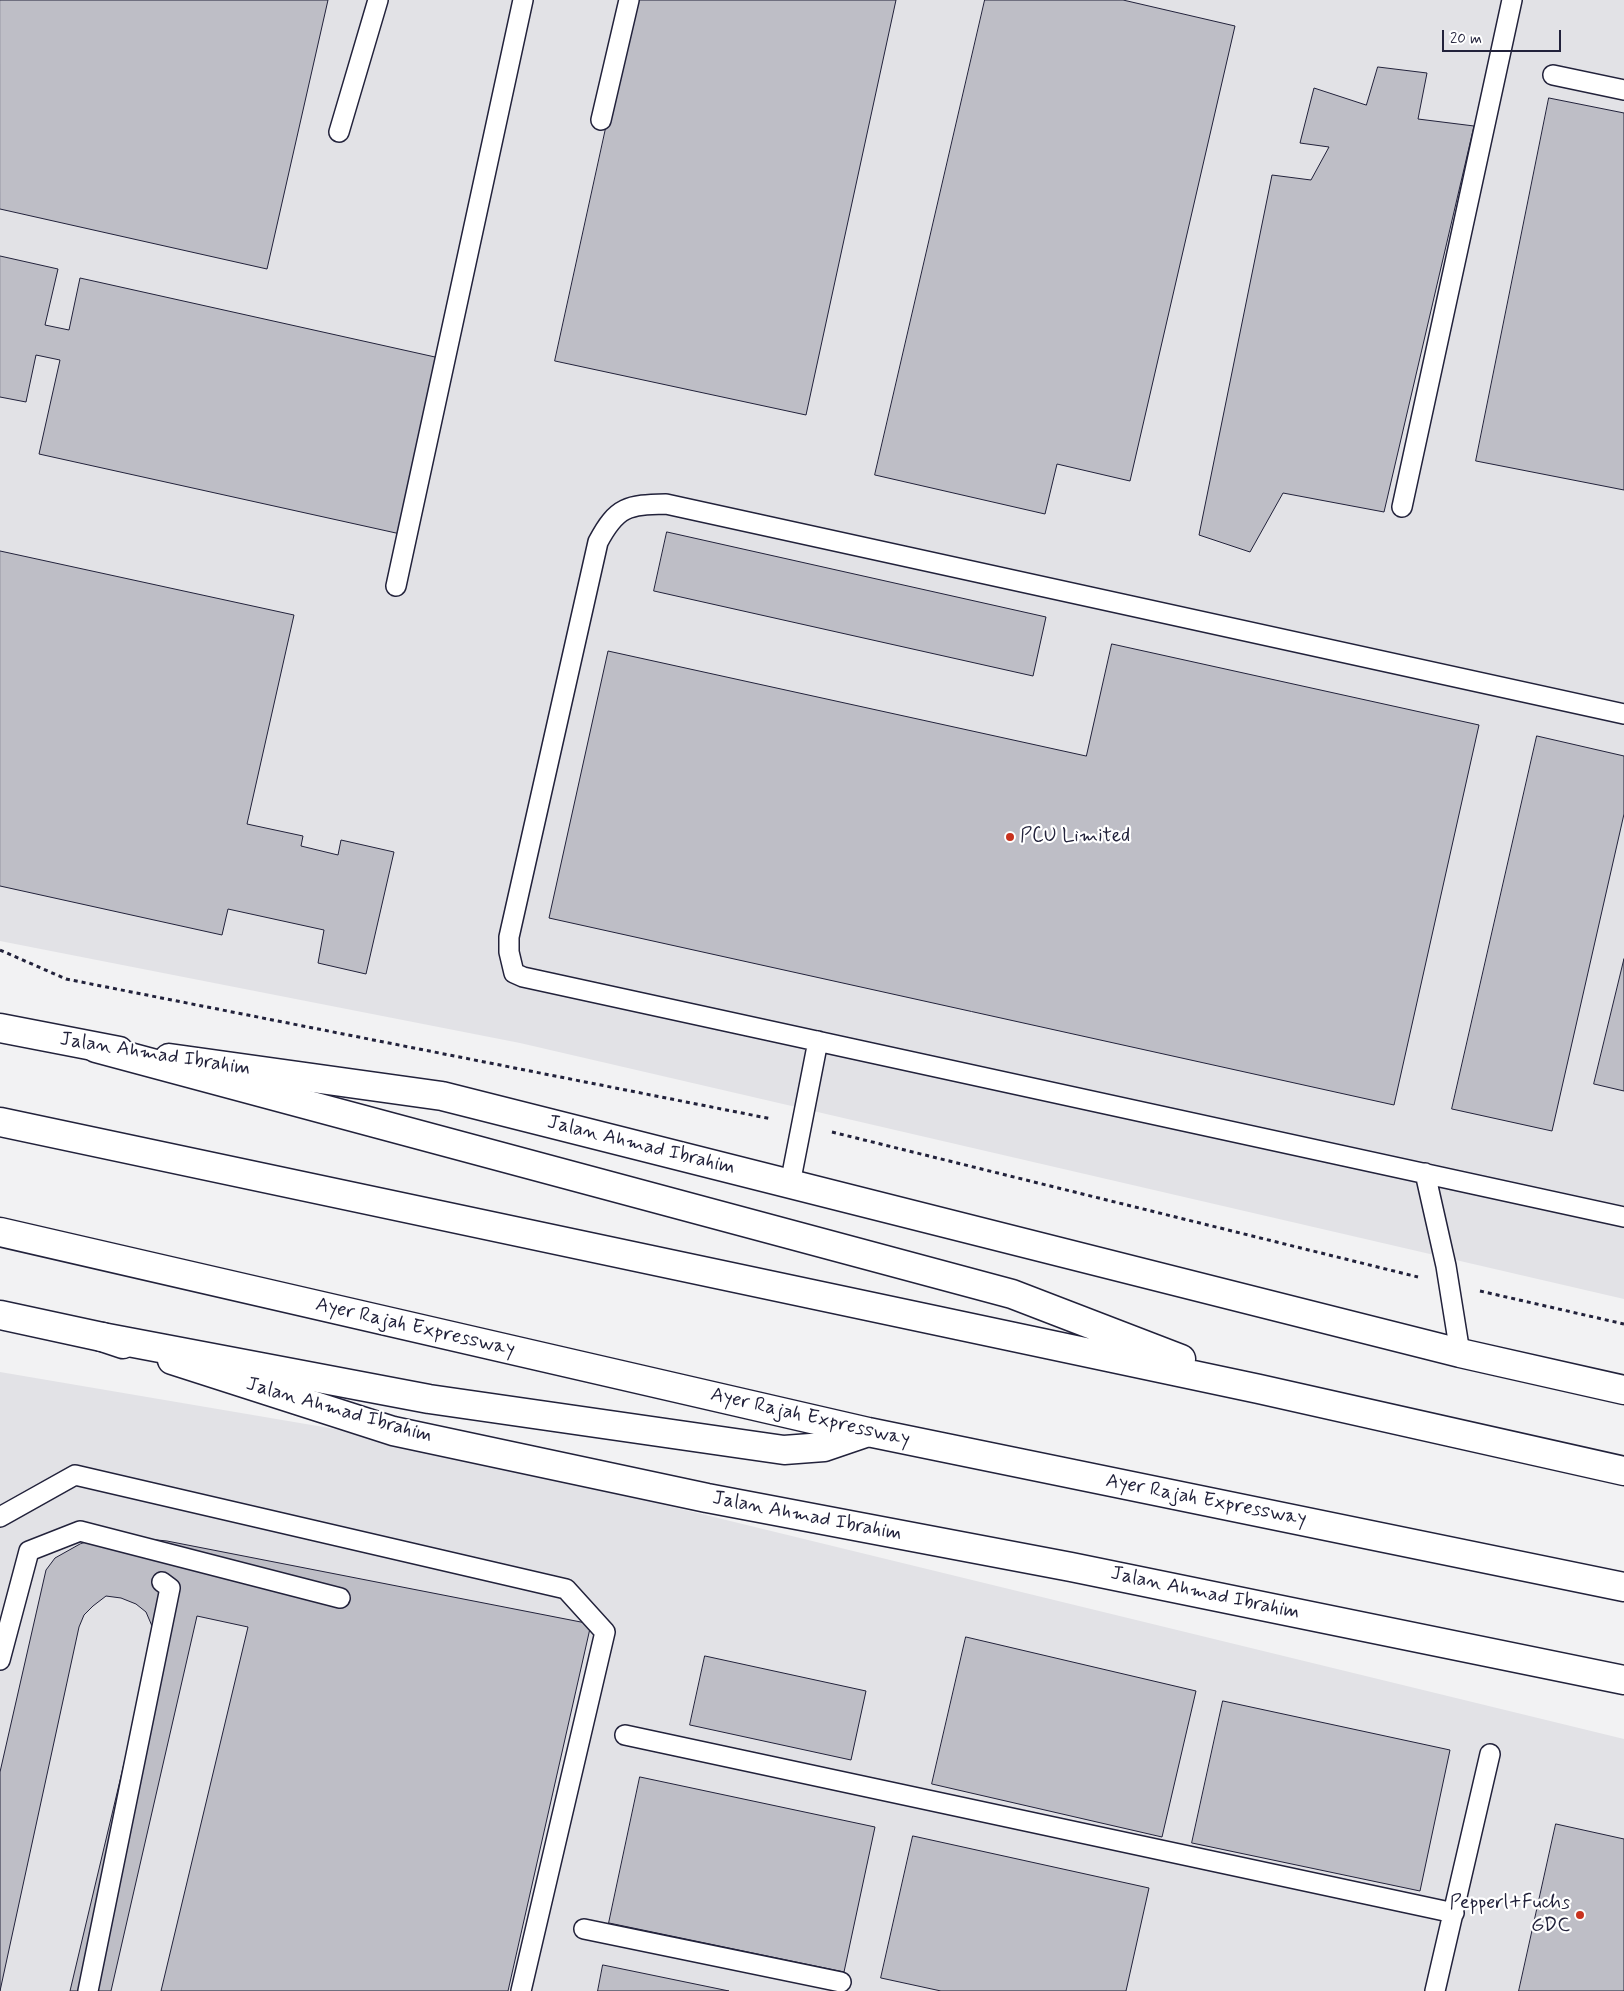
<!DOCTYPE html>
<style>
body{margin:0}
#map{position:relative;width:1624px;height:1991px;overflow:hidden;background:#f2f2f3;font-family:Mynerve,sans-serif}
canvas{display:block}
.scale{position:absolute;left:1442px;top:30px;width:119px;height:22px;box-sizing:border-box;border:2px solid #22223b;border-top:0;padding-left:6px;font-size:15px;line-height:18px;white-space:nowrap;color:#22223b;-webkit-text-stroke:4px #fff;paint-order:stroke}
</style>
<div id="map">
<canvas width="1624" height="1991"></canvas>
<div class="scale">20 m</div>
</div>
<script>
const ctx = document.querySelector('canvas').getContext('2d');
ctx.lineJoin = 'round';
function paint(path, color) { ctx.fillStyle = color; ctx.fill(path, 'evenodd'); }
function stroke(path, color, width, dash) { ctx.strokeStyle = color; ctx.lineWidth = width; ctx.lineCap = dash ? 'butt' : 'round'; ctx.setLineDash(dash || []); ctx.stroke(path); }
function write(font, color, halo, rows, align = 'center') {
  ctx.font = font + ' Mynerve,sans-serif'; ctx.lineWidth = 4.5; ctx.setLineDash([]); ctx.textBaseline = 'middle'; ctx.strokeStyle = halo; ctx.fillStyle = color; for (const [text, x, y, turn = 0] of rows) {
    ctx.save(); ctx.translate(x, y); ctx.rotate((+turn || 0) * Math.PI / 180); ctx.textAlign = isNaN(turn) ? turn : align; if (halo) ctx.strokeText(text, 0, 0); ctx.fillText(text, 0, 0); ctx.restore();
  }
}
paint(new Path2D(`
 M0 0H1624V1299L520 1043 0 941Z
 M0 1372 394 1439 1624 1739V1991H0Z`), '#e2e2e6');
const building = new Path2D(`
 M0 0H328L267 269 0 209Z
 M634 0H896L806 415 555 361Z
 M985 0H1123L1235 26 1130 481 1057 464 1045 514 875 475Z
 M1378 67 1427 73 1418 119 1474 126 1384 512 1283 493 1250 552 1199 535 1272 175 1311 180 1329 147 1300 143 1314 88 1366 105Z
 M1549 98 1624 113V490L1476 461Z
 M0 256 58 269 45 325 69 330 80 278 444 359 405 535 39 454 60 360 36 355 26 402 0 397Z
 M667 532 1046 617 1033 676 654 591Z
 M0 551 294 615 247 824 303 836 301 846 338 855 341 840 394 852 366 974 318 963 324 930 228 909 222 935 0 886Z
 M1112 644 1479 725 1394 1105 549 918 608 651 1086 756Z
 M1537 736 1624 756V814L1552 1131 1452 1109Z
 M1624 959V1091L1594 1084Z
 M107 1535 167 1541 591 1624 508 1991H161L248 1627 197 1616 111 1991H70L155 1633 146 1612 136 1604 121 1598 106 1596 93 1606 84 1615 79 1627 0 1991V1772L46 1570 55 1558 80 1544Z
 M966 1637 1196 1691 1162 1837 932 1784Z
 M705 1656 866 1691 851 1760 690 1725Z
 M1223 1701 1450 1750 1420 1891 1192 1843Z
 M640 1777 875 1827 844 1972 609 1923Z
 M1556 1824 1624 1839V1991H1519Z
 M913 1836 1149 1888 1126 1991H941L881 1978Z
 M603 1965 729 1991H598Z`);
paint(building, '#bebec6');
stroke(building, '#22223b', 1);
const service = new Path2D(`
 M1553 75 1624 90
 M601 120 629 0
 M339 132 378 0
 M1402 507 1512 0
 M396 586 523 0
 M1624 714 666 504C628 505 617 506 598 542L509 937V952L514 973 523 977 1624 1217
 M1425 1173 1446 1266 1460 1353
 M790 1184 818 1041
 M0 1517 75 1475 566 1589 605 1632 521 1991
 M0 1660 29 1551 80 1531 340 1598
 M625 1735 1454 1913
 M584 1929 841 1982
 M88 1991 170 1588 162 1582
 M1435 1991 1490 1754`);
const primary = new Path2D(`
 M0 1028 119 1051
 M169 1058 442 1096 1460 1353 1624 1390
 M0 1315 102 1337 123 1344
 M172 1360 393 1431 707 1498 1071 1567 1624 1680`);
const motorway = new Path2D(`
 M96 1048 1012 1294 1181 1359
 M0 1122 1259 1389 1624 1471
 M0 1232 868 1432 1624 1587
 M102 1337 429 1399 784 1450 824 1447 868 1432`);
stroke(service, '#22223b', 22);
stroke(primary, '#22223b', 31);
stroke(motorway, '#22223b', 31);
stroke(new Path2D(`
 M0 950 66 979 772 1119
 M832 1132 1418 1277
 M1480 1291 1624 1324`), '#22223b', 3, [4, 4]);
stroke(service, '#fff', 19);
stroke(primary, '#fff', 28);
stroke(motorway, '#fff', 28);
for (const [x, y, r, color] of [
 [1010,837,5,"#c8321e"],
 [1580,1915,5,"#c8321e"]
]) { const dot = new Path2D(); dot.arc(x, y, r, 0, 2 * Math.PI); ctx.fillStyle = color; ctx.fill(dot); stroke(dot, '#fff', 2); }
write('20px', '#22223b', '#fff', [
 ["PCU Limited",1020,837],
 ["Pepperl+Fuchs",1570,1904,"right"],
 ["GDC",1570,1927,"right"]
], 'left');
write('20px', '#22223b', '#fff', [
 ["Jalan Ahmad Ibrahim",155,1055,9],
 ["Jalan Ahmad Ibrahim",641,1146,14],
 ["Ayer Rajah Expressway",415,1328,13],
 ["Jalan Ahmad Ibrahim",339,1411,16],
 ["Ayer Rajah Expressway",810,1418,13],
 ["Ayer Rajah Expressway",1206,1501,11],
 ["Jalan Ahmad Ibrahim",807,1517,11],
 ["Jalan Ahmad Ibrahim",1205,1594,12]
]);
</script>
